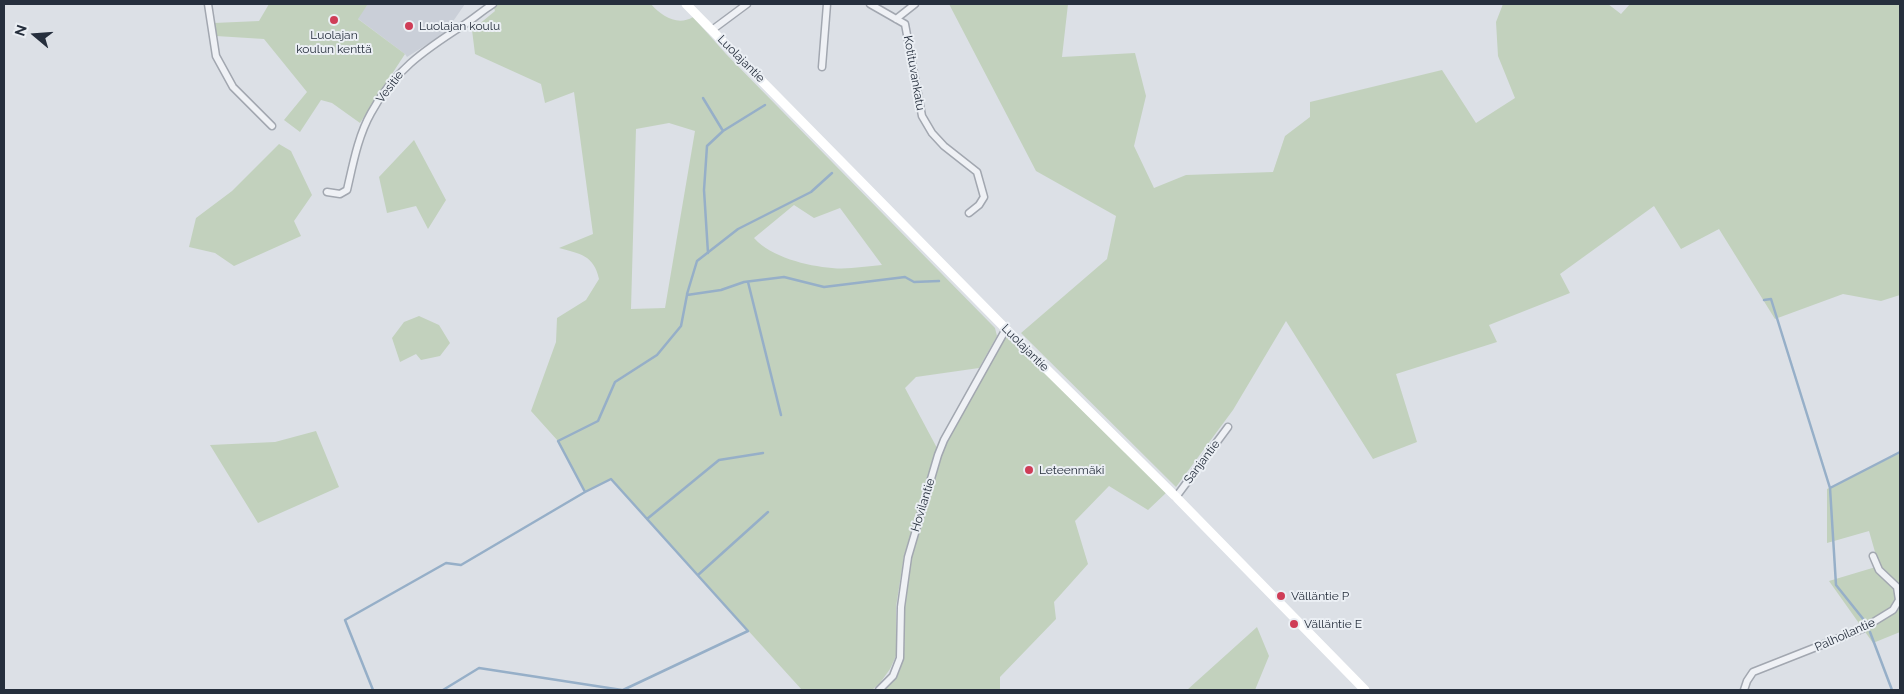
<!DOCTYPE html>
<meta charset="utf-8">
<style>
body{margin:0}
#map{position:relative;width:1904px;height:694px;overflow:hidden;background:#dce0e6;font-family:Raleway,sans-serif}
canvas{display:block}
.frame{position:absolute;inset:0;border:5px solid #262f3d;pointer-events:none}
.north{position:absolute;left:10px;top:10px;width:50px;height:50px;-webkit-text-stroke:4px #ebeff4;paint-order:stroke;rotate:288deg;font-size:14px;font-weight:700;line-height:20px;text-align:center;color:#262f3d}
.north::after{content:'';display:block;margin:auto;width:18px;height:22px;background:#262f3d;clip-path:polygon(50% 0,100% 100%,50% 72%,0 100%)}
</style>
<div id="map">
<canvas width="1904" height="694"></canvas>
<div class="frame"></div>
<div class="north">N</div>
</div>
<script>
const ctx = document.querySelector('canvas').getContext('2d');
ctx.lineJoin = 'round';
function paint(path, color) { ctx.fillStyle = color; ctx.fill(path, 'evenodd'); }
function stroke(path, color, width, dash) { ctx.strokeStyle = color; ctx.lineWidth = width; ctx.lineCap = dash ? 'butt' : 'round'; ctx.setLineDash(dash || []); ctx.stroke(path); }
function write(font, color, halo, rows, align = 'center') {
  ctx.font = font + ' Raleway,sans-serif'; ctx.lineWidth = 4; ctx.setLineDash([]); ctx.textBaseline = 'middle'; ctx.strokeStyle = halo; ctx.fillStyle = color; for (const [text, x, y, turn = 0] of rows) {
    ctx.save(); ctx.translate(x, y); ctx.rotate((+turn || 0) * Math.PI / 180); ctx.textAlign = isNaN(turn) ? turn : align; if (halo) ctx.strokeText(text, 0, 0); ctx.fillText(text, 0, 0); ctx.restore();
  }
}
paint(new Path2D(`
 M368 4H465L445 33 407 57 405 54 357 18Z`), '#cacfd8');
paint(new Path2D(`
 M269 4H368L358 19 405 54 360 123 332 103 321 100 300 132 284 120 307 92 264 39 216 36 214 23 259 21Z
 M496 4H651C662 17 678 26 693 17L726 54 995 328 997 336 979 368 916 377 905 388 937 448 904 556 896 607V656L890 669 880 683 872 690H802L611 479 585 492 558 441 531 411 556 342 557 318 586 300 599 279C594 255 580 254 559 248L593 234 574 92 545 103 541 84 475 54 472 30 495 11 493 5ZM669 123 695 131 665 308 631 309 636 129ZM794 205 814 218 840 208 882 265C866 266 848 270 832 268 807 266 771 257 754 238Z
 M949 4H1068L1062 57 1135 53 1146 96 1134 146 1154 188 1186 175 1273 172 1285 136 1310 117V102L1442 70 1476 123 1515 98 1498 56 1496 22 1503 4H1608L1621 14 1630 4H1900V295L1881 301 1843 294 1775 319 1719 229 1681 249 1654 206 1560 274 1570 293 1489 325 1497 342 1396 374 1417 442 1373 459 1286 321 1233 410 1176 487 1021 333 1107 259 1116 216 1036 171Z
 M414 140 446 200 428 229 416 206 387 213 379 177Z
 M279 144 291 151 312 195 294 221 301 236 234 266 215 253 189 247 196 218 232 191Z
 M419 316 439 325 450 343 440 356 421 360 416 354 400 362 392 338 404 322Z
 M1006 336 1167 492 1148 510 1109 486 1075 521 1088 564 1054 602 1056 619 1000 677V690H884C891 684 897 678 900 670 908 649 902 626 903 605 908 549 927 492 948 439Z
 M316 431 339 487 258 523 210 445 275 442Z
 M1900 453V632L1873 643 1829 581 1879 566 1869 531 1827 543V489Z
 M1257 627 1269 656 1255 690H1187Z`), '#c2d1bd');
stroke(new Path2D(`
 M703 98 723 131 707 146 704 190 708 253
 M723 131 765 105
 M748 282 781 415
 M687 294 697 261 738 229 811 192 832 173
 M1764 300 1771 299 1830 488 1836 585 1864 620
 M1830 488 1900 452
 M585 492 558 441 598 421 615 382 657 355 681 326 687 295 721 290 744 282 784 277 824 287 905 277 914 282 939 281
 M647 519 719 460 763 453
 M698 575 768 512
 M1870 632 1892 690
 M373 690 345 620 446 563 461 565 585 492 611 479 748 631 623 690
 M443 690 479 668 622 690`), '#96afc8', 2.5);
const street = new Path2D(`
 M208 4 216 56 233 87 272 126
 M870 4 905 24 922 116 932 133 944 146 977 172 984 197 979 205 969 213
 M896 19 915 4
 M712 30 747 4
 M822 67 827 4
 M327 192 340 194 347 190C353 164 358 136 371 113 393 72 423 51 462 26 472 20 482 11 493 4
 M1176 497 1228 427
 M879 690 893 676 900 658 901 607 908 557 938 455 944 440 1006 329
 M1744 690 1747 681 1753 672 1862 629 1893 610 1899 600 1897 587 1879 570 1873 556`);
stroke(street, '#a2a7b0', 9);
stroke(street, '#eff1f5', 6);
stroke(new Path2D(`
 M686 4 1006 329 1176 497 1365 690`), '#fff', 9);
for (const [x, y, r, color] of [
 [334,20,5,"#cf3d57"],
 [409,26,5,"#cf3d57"],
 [1029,470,5,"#cf3d57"],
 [1281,596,5,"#cf3d57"],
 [1294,624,5,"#cf3d57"]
]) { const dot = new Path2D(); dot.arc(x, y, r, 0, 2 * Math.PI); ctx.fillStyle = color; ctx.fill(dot); stroke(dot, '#ebeff4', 2); }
write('12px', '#262f3d', '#ebeff4', [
 ["Luolajan koulu",419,26],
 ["Luolajan",334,35,"center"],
 ["koulun kenttä",334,49,"center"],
 ["Leteenmäki",1039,470],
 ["Välläntie P",1291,596],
 ["Välläntie E",1304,624]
], 'left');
write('12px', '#262f3d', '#ebeff4', [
 ["Luolajantie",741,59,45],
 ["Kotituvankatu",914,73,80],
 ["Vesitie",390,87,-53],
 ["Luolajantie",1025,348,45],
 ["Sanjantie",1202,462,-53],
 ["Hovilantie",923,505,-73],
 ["Palhoilantie",1845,635,-24]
]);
</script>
